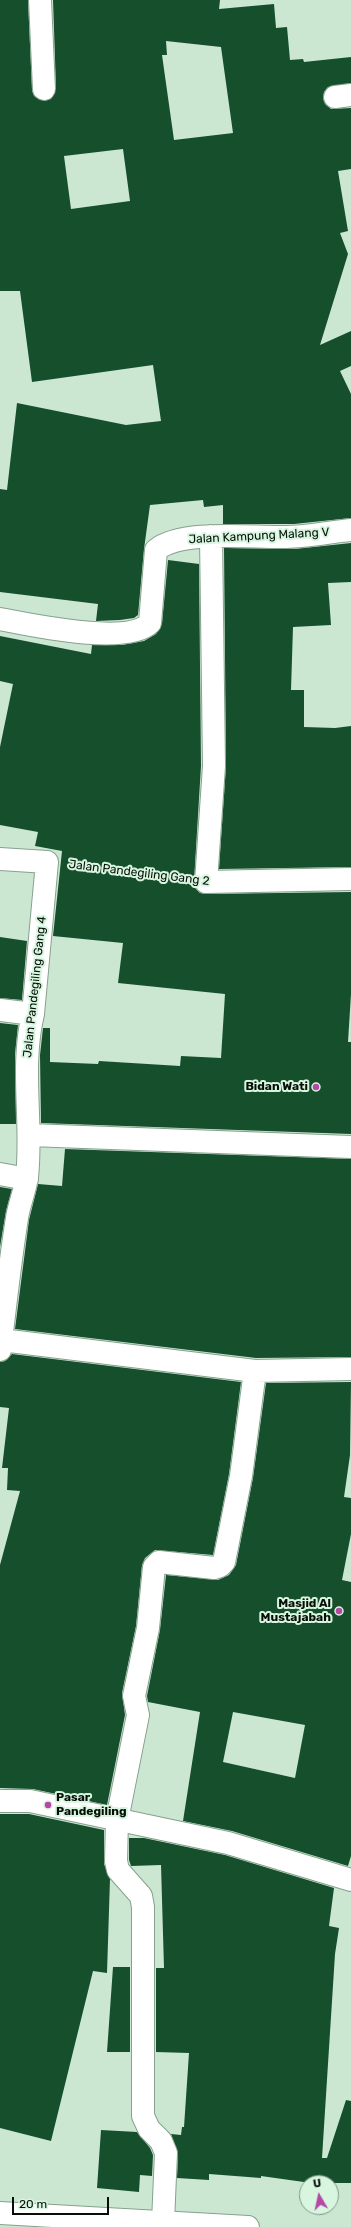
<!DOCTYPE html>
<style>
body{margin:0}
#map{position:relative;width:351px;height:2227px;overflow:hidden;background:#cbe7d2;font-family:Rubik,sans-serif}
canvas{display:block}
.north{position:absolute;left:299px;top:2175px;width:40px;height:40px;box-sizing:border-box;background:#d8f5df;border:1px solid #849989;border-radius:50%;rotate:351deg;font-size:11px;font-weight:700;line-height:16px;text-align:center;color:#050e07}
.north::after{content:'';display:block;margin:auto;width:14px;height:18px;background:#b548a7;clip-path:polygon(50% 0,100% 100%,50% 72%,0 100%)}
.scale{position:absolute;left:12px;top:2197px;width:97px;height:18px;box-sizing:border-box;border:2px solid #050e07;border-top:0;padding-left:5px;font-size:12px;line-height:14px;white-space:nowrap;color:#050e07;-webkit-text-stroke:3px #d8f5df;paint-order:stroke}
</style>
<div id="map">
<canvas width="351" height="2227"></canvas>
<div class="north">U</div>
<div class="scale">20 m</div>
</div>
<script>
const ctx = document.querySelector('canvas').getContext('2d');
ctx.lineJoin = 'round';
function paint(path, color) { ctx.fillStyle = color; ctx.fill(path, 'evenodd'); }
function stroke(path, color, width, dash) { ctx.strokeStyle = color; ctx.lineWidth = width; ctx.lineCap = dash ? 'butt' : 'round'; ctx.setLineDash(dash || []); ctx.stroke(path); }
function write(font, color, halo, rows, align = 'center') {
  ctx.font = font + ' Rubik,sans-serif'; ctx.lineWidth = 4; ctx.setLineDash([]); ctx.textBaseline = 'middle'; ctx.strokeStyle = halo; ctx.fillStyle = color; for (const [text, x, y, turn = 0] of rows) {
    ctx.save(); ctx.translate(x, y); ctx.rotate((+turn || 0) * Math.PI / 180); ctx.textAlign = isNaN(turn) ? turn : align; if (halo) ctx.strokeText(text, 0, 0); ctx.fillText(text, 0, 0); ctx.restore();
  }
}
paint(new Path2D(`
 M0 0H28L32 90 34 96 44 101 51 99 56 88 53 0H220L219 9 274 4 276 28 287 27 290 60 303 59 304 62 351 57V83L328 87 324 92 323 98 325 104 331 109 351 108V169L338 171 348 231 340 233 348 254 320 345 351 331V366L340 371 351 394V518L294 524H223V505L204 507 203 500 150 505 144 549 138 615 134 618 120 620 96 621 98 604 0 592V489L7 490 17 403 126 425 161 421 153 365 32 382 20 291H0ZM166 41 221 47 233 133 174 140 162 55H167ZM123 149 130 201 71 209 64 156Z
 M351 543V582L328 583 331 625 293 627 291 690H304V727L335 728 351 726V867L219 869 226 766 224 548 295 549Z
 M168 560 199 564 201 766 194 881 195 888 200 893 206 894 351 892V994L348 1042H351V1134L41 1123 40 1055 43 1028H50V1062L98 1064 99 1061 180 1066 181 1056 221 1058 225 994 118 983 123 943 53 936 62 851 35 846 38 832 0 825V747L13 684 0 681V636L91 654 92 645H122L144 641 156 634 162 624Z
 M0 937 27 941 22 1000 0 998Z
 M0 1023 18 1025 15 1054 16 1124H0Z
 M65 1149 351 1159V1357L256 1358 15 1329 29 1220 38 1184 62 1186Z
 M0 1187 12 1189 6 1211 0 1247Z
 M12 1354 241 1382 229 1474 213 1555 155 1550 145 1558 142 1565 136 1626 122 1693 125 1715 107 1805 33 1789 0 1788V1565L20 1491 7 1490 8 1468H2L9 1408 0 1407V1362L5 1361Z
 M351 1382 350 1455 344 1497 351 1498V1534L342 1580 351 1582V1856L348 1866 232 1831 183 1821 200 1712 148 1702 147 1696 160 1630 166 1575 218 1580 229 1575 236 1565 253 1478 266 1383ZM233 1712 305 1725 295 1778 223 1762Z
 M0 1814H29L104 1830V1864L110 1879 107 1973 93 1971 51 2141 0 2128Z
 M129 1838H144L225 1855 334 1888 329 1926 339 1928 335 1954 322 2158H327L346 2100 351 2101V2183H311L261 2176V2178L209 2174V2180L177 2178 178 2153 171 2134 181 2135 182 2127H184L189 2053 156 2052V1968H164L161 1865 131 1866 129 1860Z
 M113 1967H130V2052H107Z
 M101 2130 137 2132 150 2148 153 2155 152 2176 140 2175 139 2192 97 2188Z`), '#164f2c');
const minor = new Path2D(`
 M40 0 44 89
 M335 97 351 95
 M211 536 214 766 206 882 351 879
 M0 619C31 625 127 646 150 623L156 550C182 529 253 538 286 537 308 537 330 532 351 530
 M0 859 47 862 33 1014C20 1068 33 1123 27 1177 25 1191 19 1204 17 1218 10 1262 5 1306 0 1350
 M0 1010 33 1014
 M30 1135 351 1147
 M0 1174 27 1179
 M1 1340 255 1371 351 1369
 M0 1801H30L228 1843 351 1880
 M163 2222 166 2153 161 2141 149 2129 143 2116V1907L141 1896 118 1870 116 1861 117 1820 138 1715 134 1696 148 1628 154 1567 159 1562 214 1568 220 1566 224 1562 241 1476 255 1371`);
const major = new Path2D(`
 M0 2213 248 2227`);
stroke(minor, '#86a18d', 24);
stroke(major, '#86a18d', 24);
stroke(new Path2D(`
 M76 865 178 878`), '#788c7d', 2.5, [2, 2]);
stroke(minor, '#fff', 22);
stroke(major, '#fff', 22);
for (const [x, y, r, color] of [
 [316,1087,4,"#b548a7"],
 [339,1611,4,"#b548a7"],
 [48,1805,4,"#b548a7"]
]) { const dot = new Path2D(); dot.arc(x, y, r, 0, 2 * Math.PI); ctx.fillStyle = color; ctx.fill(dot); stroke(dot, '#d8f5df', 1.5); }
write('12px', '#050e07', '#d8f5df', [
 ["Jalan Kampung Malang V",259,536,-3],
 ["Jalan Pandegiling Gang 2",139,873,7],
 ["Jalan Pandegiling Gang 4",35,987,-84]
]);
write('bold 12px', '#050e07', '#d8f5df', [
 ["Bidan Wati",308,1087],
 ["Masjid Al",331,1604],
 ["Mustajabah",331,1618],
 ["Pasar",56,1798,"left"],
 ["Pandegiling",56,1812,"left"]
], 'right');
</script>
